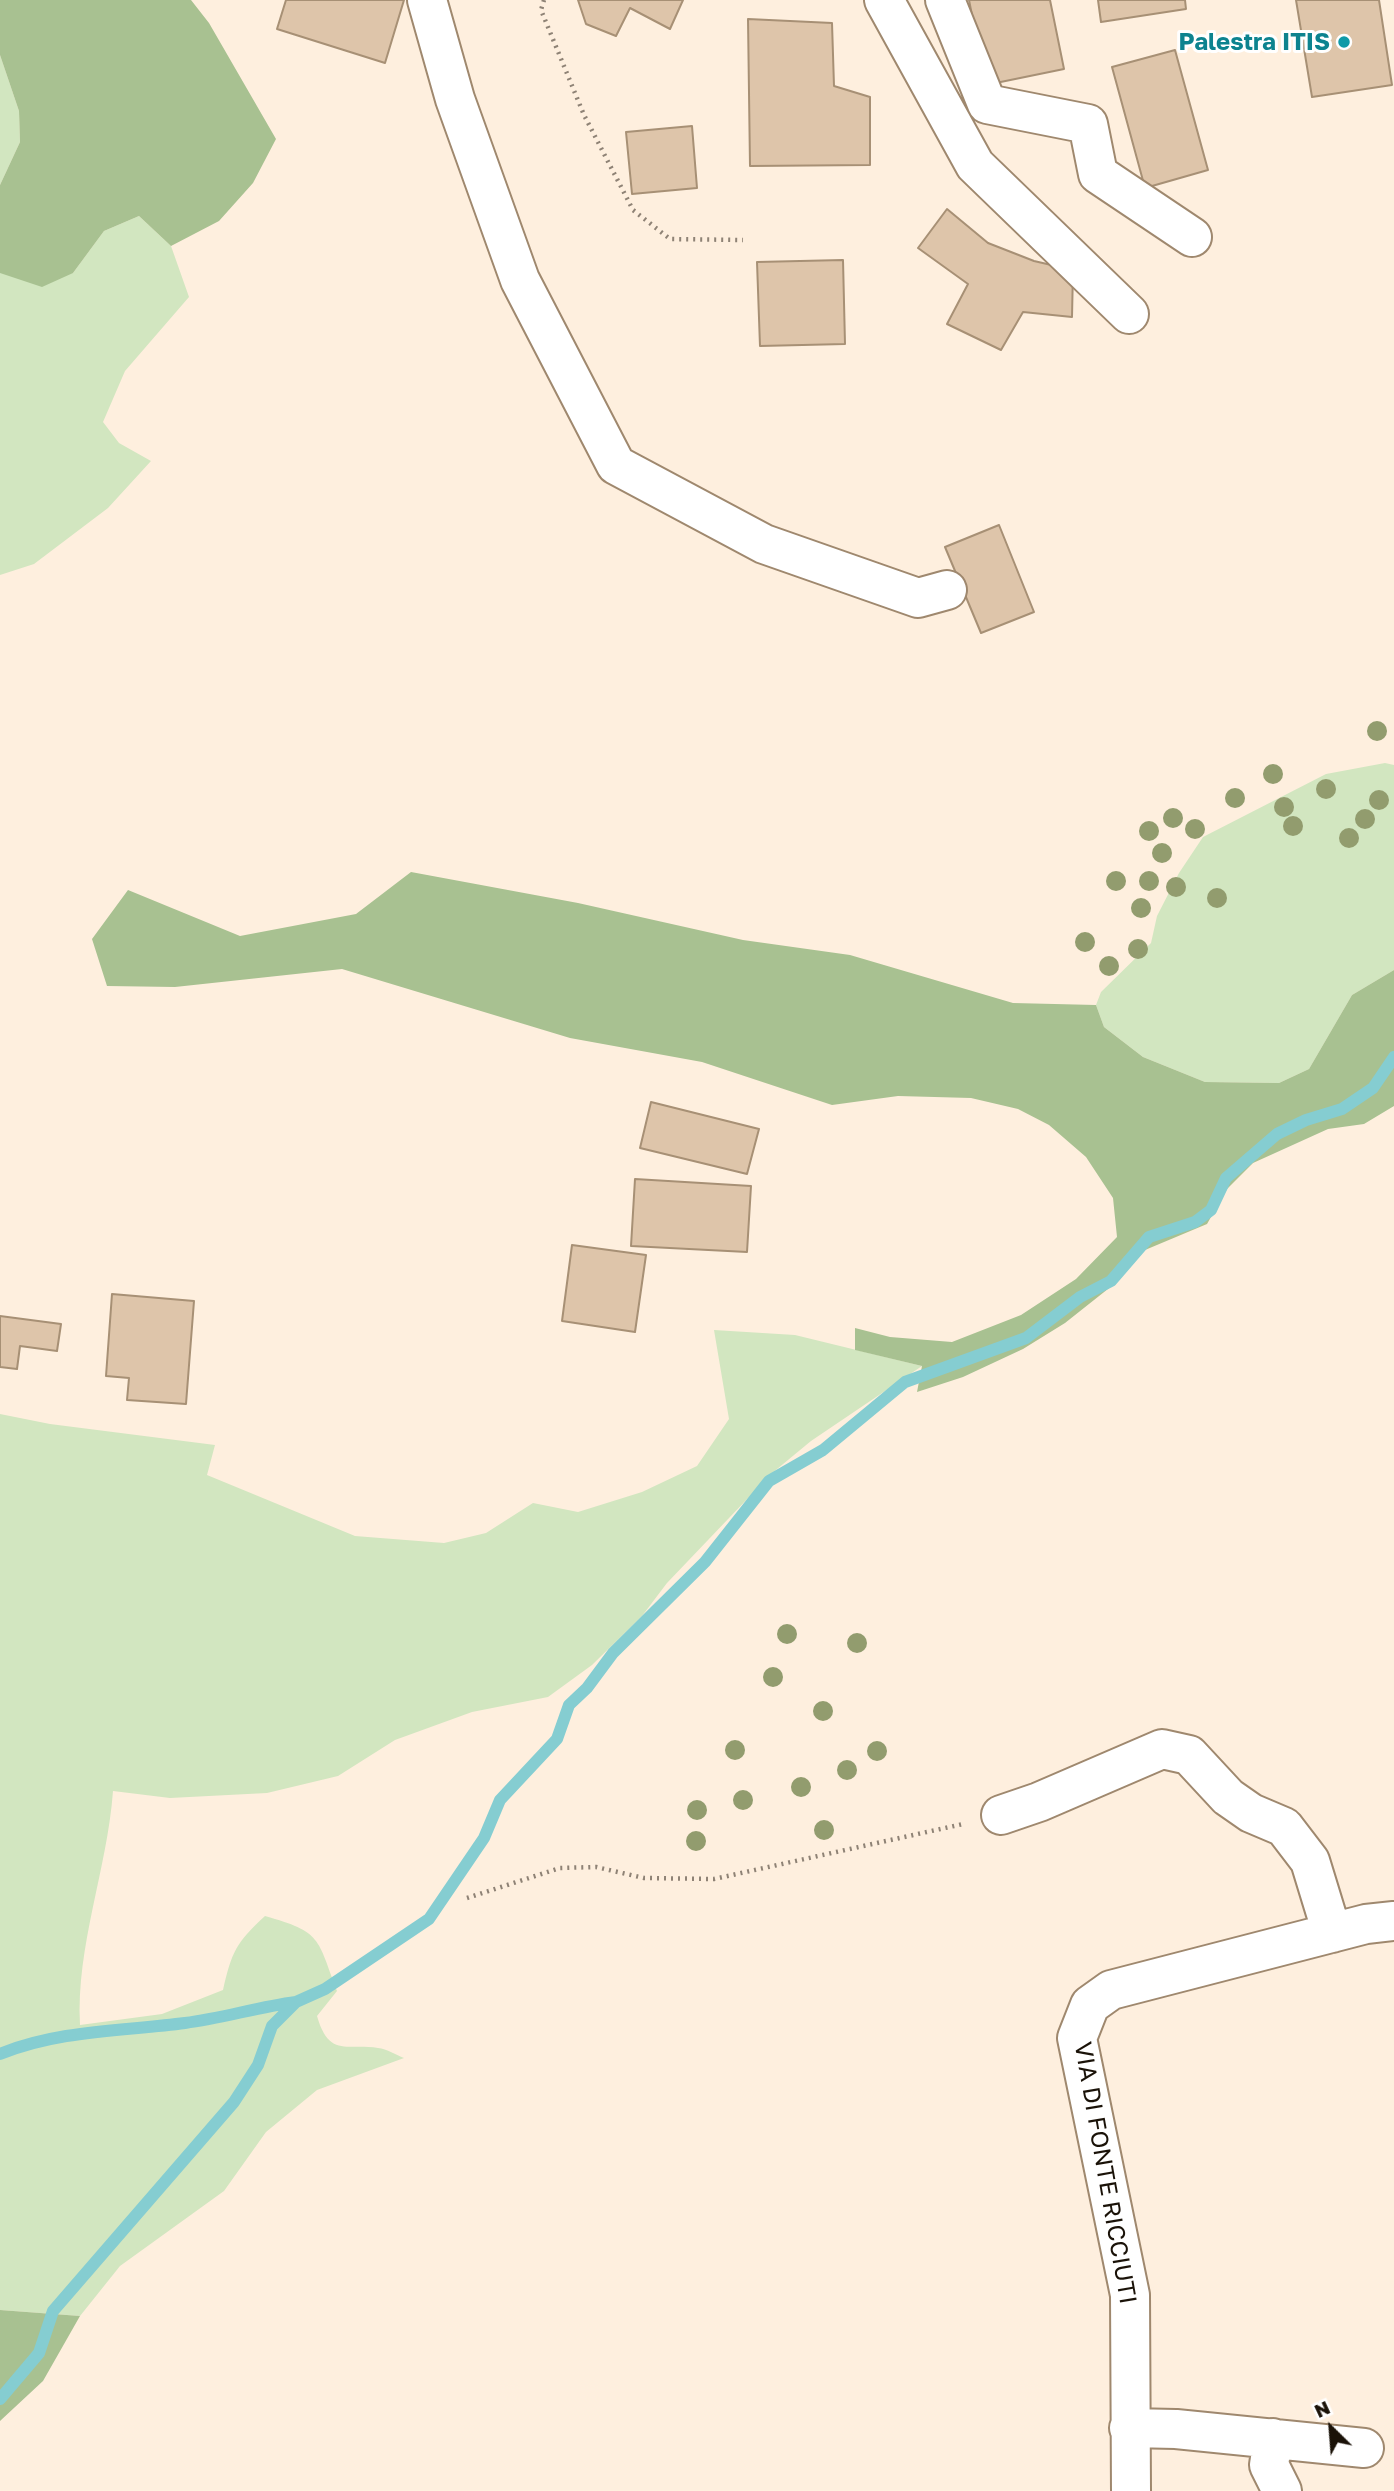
<!DOCTYPE html>
<style>
body{margin:0}
#map{position:relative;width:1394px;height:2491px;overflow:hidden;background:#feefde;font-family:"Golos Text",sans-serif}
canvas{display:block}
.north{position:absolute;left:1296px;top:2393px;width:70px;height:70px;-webkit-text-stroke:5px #fff;paint-order:stroke;rotate:335deg;font-size:19px;font-weight:700;line-height:28px;text-align:center;color:#1a1208}
.north::after{content:'';display:block;margin:auto;width:24px;height:32px;background:#1a1208;clip-path:polygon(50% 0,100% 100%,50% 72%,0 100%)}
</style>
<div id="map">
<canvas width="1394" height="2491"></canvas>
<div class="north">N</div>
</div>
<script>
const ctx = document.querySelector('canvas').getContext('2d');
ctx.lineJoin = 'round';
function paint(path, color) { ctx.fillStyle = color; ctx.fill(path, 'evenodd'); }
function stroke(path, color, width, dash) { ctx.strokeStyle = color; ctx.lineWidth = width; ctx.lineCap = dash ? 'butt' : 'round'; ctx.setLineDash(dash || []); ctx.stroke(path); }
function write(font, color, halo, rows, align = 'center') {
  ctx.font = font + ' "Golos Text",sans-serif'; ctx.lineWidth = 6; ctx.setLineDash([]); ctx.textBaseline = 'middle'; ctx.strokeStyle = halo; ctx.fillStyle = color; for (const [text, x, y, turn = 0] of rows) {
    ctx.save(); ctx.translate(x, y); ctx.rotate((+turn || 0) * Math.PI / 180); ctx.textAlign = isNaN(turn) ? turn : align; if (halo) ctx.strokeText(text, 0, 0); ctx.fillText(text, 0, 0); ctx.restore();
  }
}
paint(new Path2D(`
 M0 55 19 111 20 142 0 185Z
 M139 216 171 246 189 297 125 371 103 422 119 443 151 461 108 508 34 564 0 575V270L1 273H73L104 231Z
 M1385 763 1394 765V970L1352 995 1309 1069 1279 1083 1205 1082 1143 1057 1104 1027 1096 1005 1101 992 1151 943 1157 916 1179 873 1203 837 1326 774Z
 M714 1330 795 1335 922 1366 811 1441 771 1474 667 1583 642 1616 592 1665 548 1697 472 1712 395 1740 338 1776 267 1793 170 1798 113 1791C107 1871 76 1945 80 2025L162 2014 223 1990C232 1951 236 1943 265 1916 322 1932 317 1938 337 1991L317 2016C329 2058 347 2043 378 2048 387 2049 396 2055 404 2058L317 2090 266 2132 224 2191 120 2266 80 2316 0 2310V1414L50 1424 215 1445 207 1475 355 1536 444 1543 486 1533 533 1503 578 1512 642 1492 697 1466 729 1419Z`), '#d2e6c0');
paint(new Path2D(`
 M0 0H191L209 23 276 139 253 183 219 221 171 246 139 216 104 231 73 273 42 287 0 273V185L20 142 19 111 0 55Z
 M411 872 578 903 743 940 850 955 1013 1003 1096 1005 1104 1027 1143 1057 1205 1082 1279 1083 1309 1069 1352 995 1394 970V1106L1364 1124 1328 1129 1253 1163 1227 1189 1207 1224 1145 1250 1118 1281 1065 1323 1023 1349 963 1377 917 1392 922 1366 855 1350V1328L890 1337 952 1342 1021 1315 1076 1279 1117 1237 1113 1198 1086 1157 1049 1125 1018 1109 971 1098 898 1096 832 1105 702 1062 570 1038 342 969 175 987 107 986 92 939 128 890 240 936 356 914Z
 M0 2310 80 2316 43 2381 0 2421Z`), '#a8c191');
stroke(new Path2D(`
 M0 2054C58 2030 124 2031 185 2023 223 2018 258 2007 296 2002
 M0 2399 39 2353 53 2311 234 2102 258 2065 272 2026 296 2002 325 1989 429 1919 484 1838 500 1800 557 1739 569 1705 587 1688 613 1653 705 1562 769 1481 823 1450 905 1382 1026 1338 1080 1297 1111 1281 1149 1237 1195 1222 1211 1210 1226 1178 1277 1134 1306 1120 1342 1109 1373 1088 1394 1057`), '#85cdd1', 12);
const building = new Path2D(`
 M286 0H404L385 63 277 29Z
 M578 0H683L670 29 630 8 616 36 586 24Z
 M969 0H1050L1064 69 986 85Z
 M1098 0H1185L1186 9 1101 22Z
 M1296 0H1379L1392 85 1312 97Z
 M748 19 832 23 834 86 870 97V165L750 166Z
 M1175 50 1208 170 1145 188 1112 67Z
 M692 126 697 188 632 194 626 132Z
 M947 209 988 243 1034 261 1073 270 1072 317 1023 312 1001 350 947 324 968 284 918 248Z
 M843 260 845 344 760 346 757 262Z
 M999 525 1034 612 981 633 945 547Z
 M651 1102 759 1129 747 1174 640 1148Z
 M635 1179 751 1186 747 1252 631 1246Z
 M572 1245 646 1255 635 1332 562 1321Z
 M112 1294 194 1301 186 1404 127 1400 129 1378 106 1376Z
 M0 1316 61 1324 57 1351 20 1346 17 1369 0 1367Z`);
paint(building, '#dec5aa');
stroke(building, '#a79075', 2);
const minor = new Path2D(`
 M427 0 455 99 520 280 616 465 764 544 918 598 947 590
 M884 0 975 165 1129 314
 M945 0 987 104 1088 124 1098 174 1192 237
 M1001 1815 1039 1802 1162 1749 1189 1755 1228 1797 1251 1813 1284 1827 1310 1861 1332 1933
 M1129 2428 1176 2429 1364 2448
 M1273 2438 1269 2465 1282 2491
 M1131 2491 1130 2295 1077 2038 1090 2005 1111 1990 1366 1924 1394 1921`);
stroke(minor, '#9f886e', 42);
stroke(new Path2D(`
 M544 0 541 10 584 115 633 210 670 239 743 240
 M467 1898 560 1868 596 1867 644 1878 714 1879 963 1824`), '#8e8275', 4.5, [2, 5]);
stroke(minor, '#fff', 38);
ctx.fillStyle = '#929c6e';
for (const [x, y] of [
 [1377,731],
 [1273,774],
 [1326,789],
 [1235,798],
 [1379,800],
 [1284,807],
 [1173,818],
 [1365,819],
 [1293,826],
 [1195,829],
 [1149,831],
 [1349,838],
 [1162,853],
 [1116,881],
 [1149,881],
 [1176,887],
 [1217,898],
 [1141,908],
 [1085,942],
 [1138,949],
 [1109,966],
 [787,1634],
 [857,1643],
 [773,1677],
 [823,1711],
 [735,1750],
 [877,1751],
 [847,1770],
 [801,1787],
 [743,1800],
 [697,1810],
 [824,1830],
 [696,1841]
]) { ctx.beginPath(); ctx.arc(x, y, 10, 0, 2 * Math.PI); ctx.fill(); }
for (const [x, y, r, color] of [
 [1344,42,7,"#0f9aa8"]
]) { const dot = new Path2D(); dot.arc(x, y, r, 0, 2 * Math.PI); ctx.fillStyle = color; ctx.fill(dot); stroke(dot, '#fff', 2.5); }
write('bold 24px', '#0d838f', '#fff', [
 ["Palestra ITIS",1330,42]
], 'right');
write('24px', '#1a1208', '#fff', [
 ["VIA DI FONTE RICCIUTI",1105,2173,80]
]);
</script>
